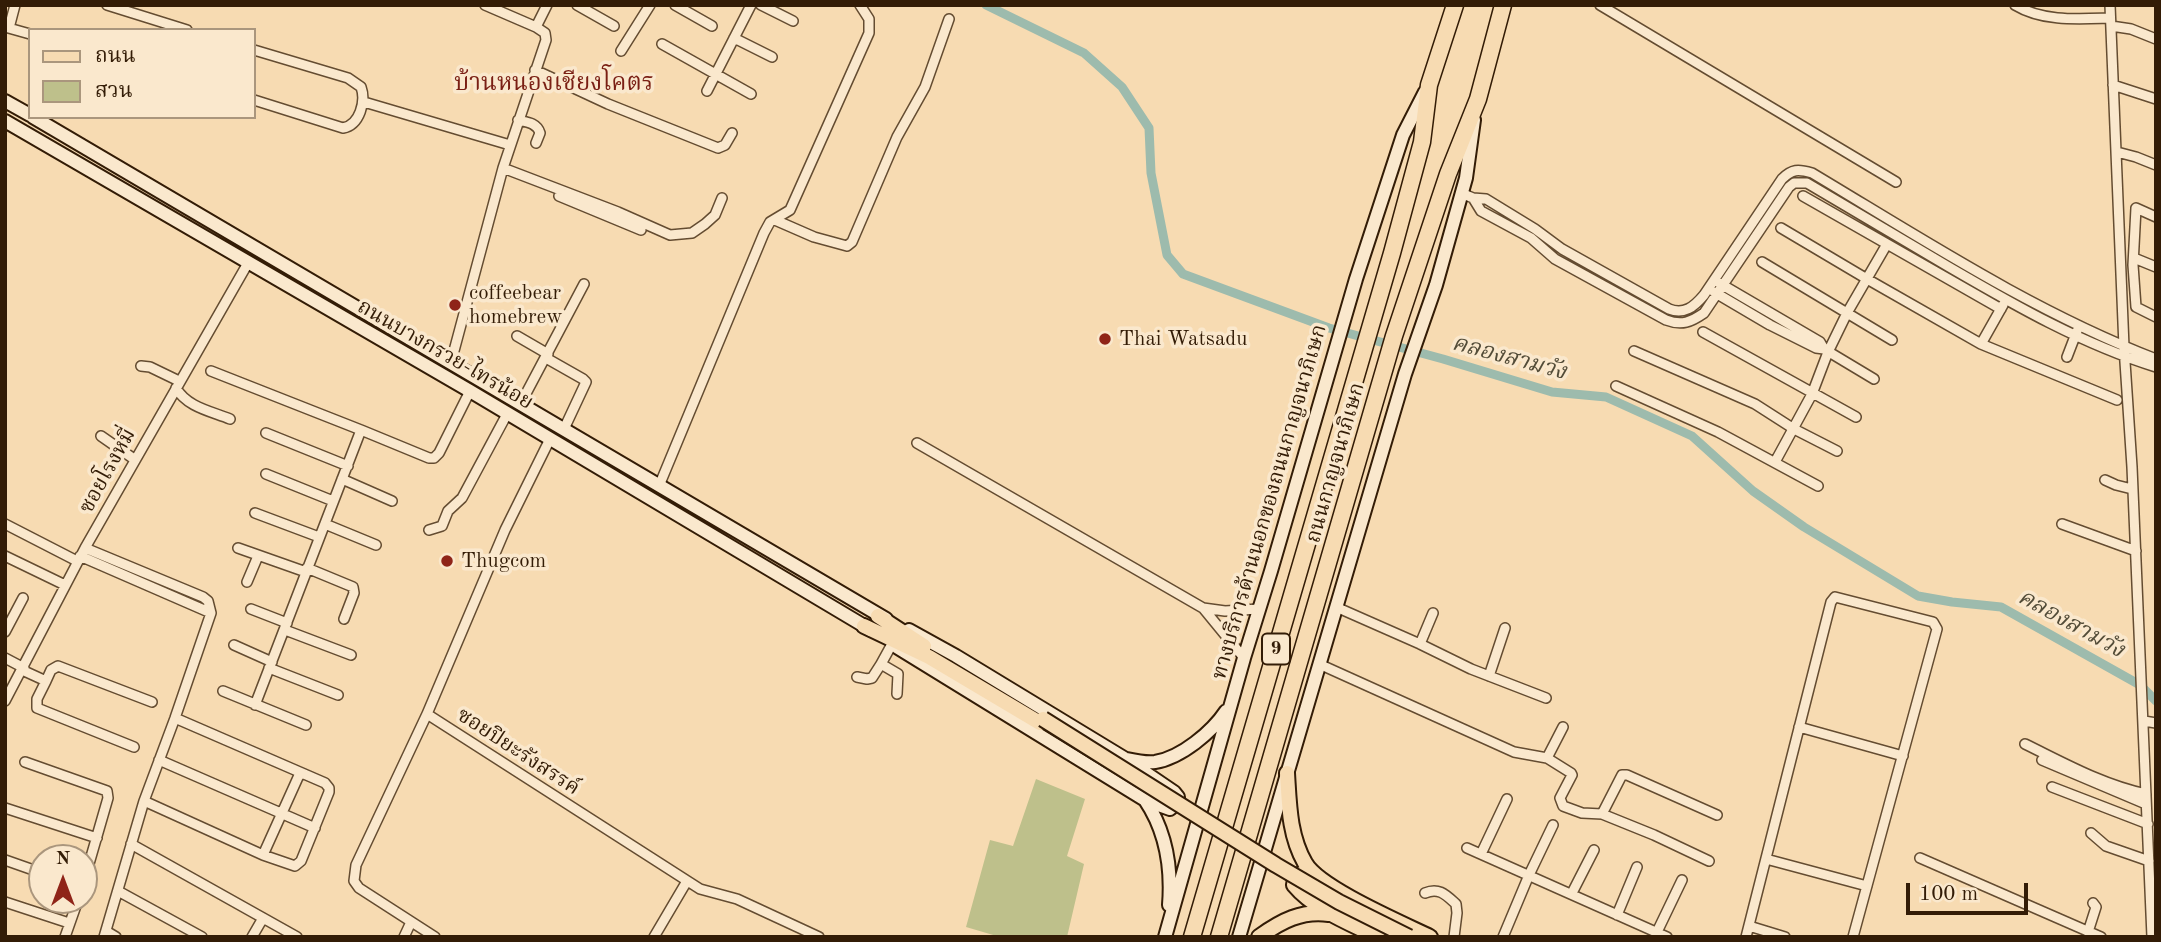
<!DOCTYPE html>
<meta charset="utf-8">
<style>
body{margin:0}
#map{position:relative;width:2161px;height:942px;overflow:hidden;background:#f7dbb2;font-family:"Old Standard TT","Noto Serif Thai",serif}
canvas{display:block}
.frame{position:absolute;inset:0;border:7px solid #331c06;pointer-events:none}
.legend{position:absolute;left:28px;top:28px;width:228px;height:91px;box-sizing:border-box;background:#fae8cd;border:2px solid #aa967d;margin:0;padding:9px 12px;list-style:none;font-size:21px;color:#331c06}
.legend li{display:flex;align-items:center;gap:14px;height:35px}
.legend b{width:35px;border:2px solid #aa967d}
.north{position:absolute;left:28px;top:844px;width:70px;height:70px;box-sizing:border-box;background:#fae8cd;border:2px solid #aa967d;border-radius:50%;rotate:0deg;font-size:19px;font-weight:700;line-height:28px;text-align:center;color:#331c06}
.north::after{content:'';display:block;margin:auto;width:24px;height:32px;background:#8f2418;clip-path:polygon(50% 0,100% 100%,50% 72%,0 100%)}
.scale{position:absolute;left:1906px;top:883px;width:122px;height:32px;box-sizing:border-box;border:4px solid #331c06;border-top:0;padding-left:9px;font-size:21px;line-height:24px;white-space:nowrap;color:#331c06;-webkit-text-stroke:5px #fae8cd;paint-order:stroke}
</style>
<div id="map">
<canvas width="2161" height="942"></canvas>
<div class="frame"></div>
<ul class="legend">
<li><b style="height:9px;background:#f7dbb2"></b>ถนน</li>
<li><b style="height:19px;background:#bec08b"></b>สวน</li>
</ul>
<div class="north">N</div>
<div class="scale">100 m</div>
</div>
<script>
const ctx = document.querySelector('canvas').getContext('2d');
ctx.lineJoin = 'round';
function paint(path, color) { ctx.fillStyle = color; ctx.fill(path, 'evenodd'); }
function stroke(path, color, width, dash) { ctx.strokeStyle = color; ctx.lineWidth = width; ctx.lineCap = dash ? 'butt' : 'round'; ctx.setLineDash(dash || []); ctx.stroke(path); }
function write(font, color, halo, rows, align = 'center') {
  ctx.font = font + ' "Old Standard TT","Noto Serif Thai",serif'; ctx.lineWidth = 7; ctx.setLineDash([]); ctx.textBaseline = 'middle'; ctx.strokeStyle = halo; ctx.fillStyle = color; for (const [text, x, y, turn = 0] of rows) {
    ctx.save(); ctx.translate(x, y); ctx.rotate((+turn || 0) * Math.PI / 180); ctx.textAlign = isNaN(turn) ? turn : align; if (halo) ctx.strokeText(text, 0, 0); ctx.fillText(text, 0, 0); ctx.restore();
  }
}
paint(new Path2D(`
 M1036 779 1085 799 1067 856 1084 864 1067 937H1000L966 927 990 840 1013 846Z`), '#bec08b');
stroke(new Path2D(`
 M986 5 1084 53 1122 87 1149 128 1151 173 1167 255 1183 274 1329 328 1443 359 1552 392 1606 397 1692 436 1753 491 1804 527 1918 596 1952 602 2001 607 2140 685 2156 701`), '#9dbbad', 9);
const minor = new Path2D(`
 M107 5 187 30
 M577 5 614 26
 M675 5 712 26
 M761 5 793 21
 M1600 5 1896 182
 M2015 5C2043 22 2079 19 2110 18
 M2110 5 2124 347 2132 467 2152 937
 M2111 26 2131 29 2156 39
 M5 27 30 34
 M536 27 547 5
 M9 28 15 5
 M734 38 772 57
 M662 44 751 94
 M254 50 348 78 361 87C366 101 360 125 343 128L254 100
 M621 51 650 5
 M535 70 608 104 718 148 725 145 732 133
 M2113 85 2156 99
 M707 91 751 5
 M364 102 510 145
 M518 120C527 122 537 123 540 133L536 143
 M2117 152 2136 157 2156 165
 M503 168 618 212 670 235 692 233 705 224 715 215 722 198
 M1461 193 1473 198 1486 199 1535 229 1562 249 1669 309C1684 315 1694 307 1704 295L1782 179C1792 169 1798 169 1812 173 1924 240 2034 312 2156 359
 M559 196 641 230
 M1803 196 2001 309
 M1473 198 1481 211 1531 238 1555 259 1666 320C1682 326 1691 322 1704 313L1789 187 1794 183H1807C1854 211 1902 239 1949 267 2016 306 2082 344 2156 367
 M2156 217 2136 208 2133 265 2136 307 2156 317
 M775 220 814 237 847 246 852 242 897 137 925 87 949 19
 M1781 228 1867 279 1981 344 2117 400
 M2134 258 2156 267
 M1762 262 1892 340
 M1719 283 1820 342 1824 349 1874 379
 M1714 292 1770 325 1816 348 1824 349
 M1703 332 1856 417
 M517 336 548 354
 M1981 344 2003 305
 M1634 351 1755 404 1794 429 1837 451
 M2067 357 2077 331
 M546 358 583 379 586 382 564 429
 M451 362 503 168 546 40 545 33 536 27 485 5
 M141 366 150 367 179 381
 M211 371 361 430
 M1616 386 1718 432 1818 486
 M176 388C187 407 210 411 230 419
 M521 403 584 284
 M266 433 348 466
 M101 436 134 459
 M550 439 505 530 427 714 700 889 737 899 819 937
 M917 443 1203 608 1244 658
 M1775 462 1812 394 1828 352 1847 313 1887 244
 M266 474 333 501
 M342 479 392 501
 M2105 480 2116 485 2132 489
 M659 486 764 233 770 222 790 210 869 33V19L860 5
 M255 513 319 537
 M5 524 77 561
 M325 524 376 545
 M2062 524 2136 551
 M429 530 442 526 448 511 462 498 507 414
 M85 548 203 597 208 601 211 613 175 718 144 801 104 937
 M238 548 306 572
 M5 556 65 585
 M80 556 211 613
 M307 568 353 587 354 593 344 619
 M247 582 258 556
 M1336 607 1420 644 1471 669 1546 698
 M1203 608 1225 611 1259 609
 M251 609 287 623
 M285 630 351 655
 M5 632 23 598
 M892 644 881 664 898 674 897 694
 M1420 644 1433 613
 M234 645 272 662
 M5 658 24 668
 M1319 664 1514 752 1547 758 1571 773 1572 775 1560 798 1563 806 1582 813 1602 814 1654 835 1709 861
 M269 668 338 695
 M22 670 46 681 51 670 58 666 152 702
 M1489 676 1505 628
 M857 677 867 679 872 678 881 664
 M46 681 37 699V708L134 747
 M223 691 306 725
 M5 701 85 548 248 263
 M255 705 361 430 429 458H434L439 453 470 391
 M427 714 356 865 354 881 359 888 435 937
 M2144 721 2156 723
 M1799 727 1903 756
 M2025 744C2064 763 2103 785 2146 794
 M1547 758 1563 727
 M159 760 315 828
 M2042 760 2146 804
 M25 762 107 791 108 798 84 881
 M2052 787 2148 824
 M144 801 263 855 295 866 301 861 329 792V788L325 783 175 718
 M5 808 97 838
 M1602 814 1622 775H1627L1717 815
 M2091 833 2106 846 2149 861
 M131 844 297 937
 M1467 848 1667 937
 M1481 854 1507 799
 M263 855 300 773
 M1920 858 2101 937
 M1766 859 1867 886
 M5 860 42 873
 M118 891 202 937
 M1425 893C1439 887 1446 895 1456 904L1457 913 1454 937
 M1572 893 1594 850
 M5 902 69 923
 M1617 915 1637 867
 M1749 926 1785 937
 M106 931 116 937
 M1657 932 1682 880
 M2088 932 2096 907 2093 903
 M65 937 78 900
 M252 937 263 918
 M404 937 411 922
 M654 937 687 881
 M1503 937 1529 875 1553 825
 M1746 937 1831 602 1835 597 1933 622 1937 629 1853 937`);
const secondary = new Path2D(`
 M5 101 30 115
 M33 117 886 619
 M5 121 470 391 871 630
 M898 648 1145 800 1170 809 1178 802V797L1174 792 1124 758 956 656 909 630
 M1127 759C1136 761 1146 763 1155 762 1181 758 1212 732 1226 711
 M1145 800C1166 831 1172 867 1169 905
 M1165 937 1244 658 1271 571 1356 279 1403 135 1425 92
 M1239 937 1405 374 1436 285 1466 178 1474 120`);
const primary = new Path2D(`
 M878 616 924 646
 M864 626 929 657 1040 723
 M1287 773C1289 804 1289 835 1305 863 1319 888 1401 923 1430 937
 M1304 873C1297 875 1295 878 1294 885 1315 910 1350 923 1378 937
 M1259 937C1281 921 1302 910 1329 914`);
const trunk = new Path2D(`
 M1192 937 1392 253 1422 142 1429 85 1455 5
 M1219 937 1394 336 1448 174 1478 99 1503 5`);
stroke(minor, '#644c31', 12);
stroke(secondary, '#331c06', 16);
stroke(primary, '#331c06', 18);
stroke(trunk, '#331c06', 19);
stroke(minor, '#fae8cd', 9);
stroke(secondary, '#fae8cd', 12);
stroke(primary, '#f7dbb2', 14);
stroke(trunk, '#f7dbb2', 16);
const primaryBridge = new Path2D(`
 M1043 719 1276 865 1339 902 1409 937`);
stroke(primaryBridge, '#331c06', 18, []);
stroke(primaryBridge, '#f7dbb2', 14);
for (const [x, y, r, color] of [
 [455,305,7,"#8f2418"],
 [1105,339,7,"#8f2418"],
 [447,561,7,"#8f2418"]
]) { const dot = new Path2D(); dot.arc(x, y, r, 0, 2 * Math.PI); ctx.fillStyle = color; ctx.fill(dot); stroke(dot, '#fae8cd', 2.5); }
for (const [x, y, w] of [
 [1276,649,28]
]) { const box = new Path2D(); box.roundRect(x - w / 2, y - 15.5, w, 31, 5); ctx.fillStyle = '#fae8cd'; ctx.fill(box); stroke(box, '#331c06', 2); }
write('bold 19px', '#331c06', null, [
 ["9",1276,649]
]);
write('21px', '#331c06', '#fae8cd', [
 ["coffeebear",469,293],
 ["homebrew",469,317],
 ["Thai Watsadu",1119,339],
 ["Thugcom",461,561]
], 'left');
write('21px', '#331c06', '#fae8cd', [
 ["ถนนบางกรวย-ไทรน้อย",445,355,30],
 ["ถนนกาญจนาภิเษก",1336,463,-74],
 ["ซอยโรงหมี่",108,471,-61],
 ["ทางบริการด้านนอกของถนนกาญจนาภิเษก",1270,502,-74],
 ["ซอยปิยะรังสรรค์",518,752,33]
]);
write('italic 23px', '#534c38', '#fae8cd', [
 ["คลองสามวัง",1509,358,15],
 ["คลองสามวัง",2071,624,29]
]);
write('24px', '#7a1f14', '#fae8cd', [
 ["บ้านหนองเชียงโคตร",554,84]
]);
</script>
